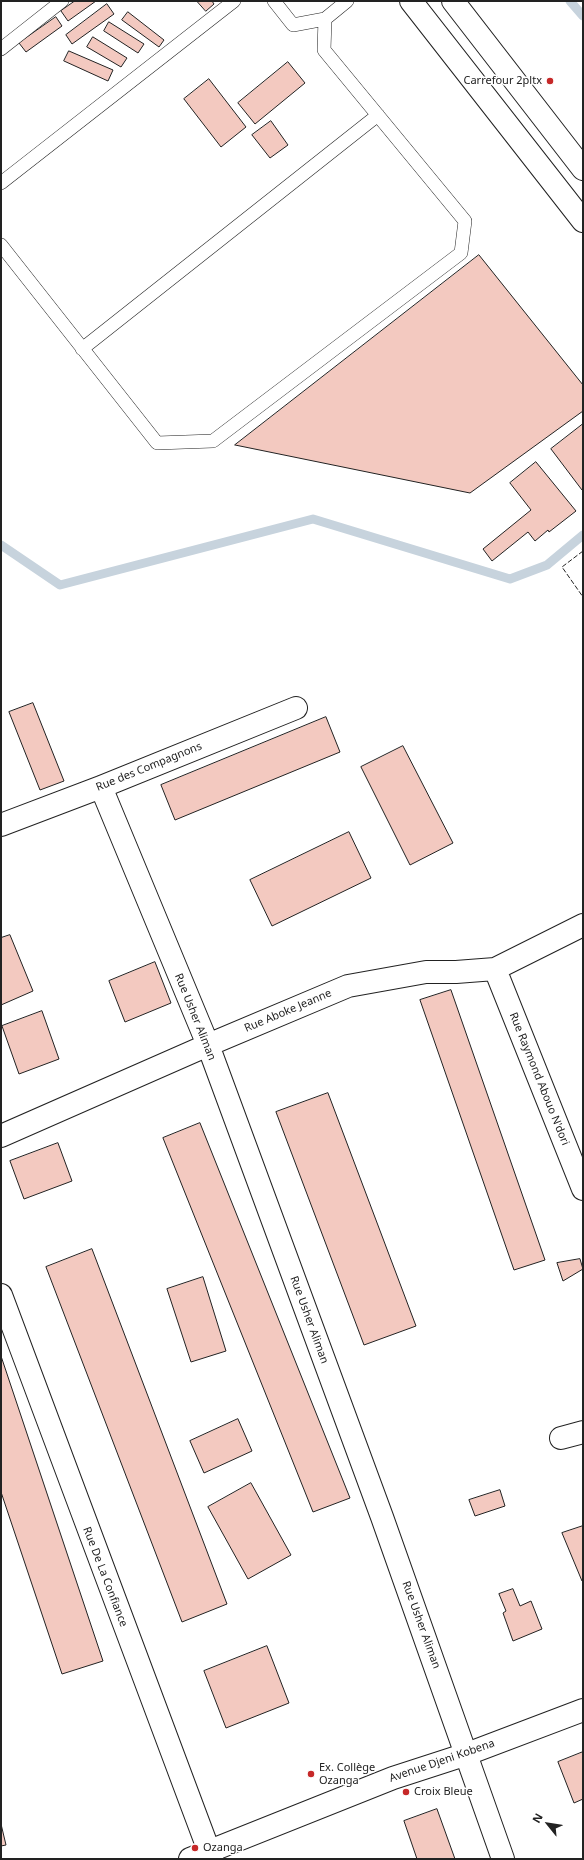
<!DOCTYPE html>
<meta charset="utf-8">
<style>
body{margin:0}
#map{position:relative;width:584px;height:1860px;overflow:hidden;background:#fff;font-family:"Noto Sans",sans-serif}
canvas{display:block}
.frame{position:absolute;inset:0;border:2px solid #222;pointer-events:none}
.north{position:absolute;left:528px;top:1804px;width:40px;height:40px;-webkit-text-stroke:3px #fff;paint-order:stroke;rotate:300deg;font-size:11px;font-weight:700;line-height:16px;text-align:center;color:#222}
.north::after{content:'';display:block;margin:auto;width:14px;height:18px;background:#222;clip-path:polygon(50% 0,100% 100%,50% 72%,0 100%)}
</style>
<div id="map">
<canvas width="584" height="1860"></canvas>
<div class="frame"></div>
<div class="north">N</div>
</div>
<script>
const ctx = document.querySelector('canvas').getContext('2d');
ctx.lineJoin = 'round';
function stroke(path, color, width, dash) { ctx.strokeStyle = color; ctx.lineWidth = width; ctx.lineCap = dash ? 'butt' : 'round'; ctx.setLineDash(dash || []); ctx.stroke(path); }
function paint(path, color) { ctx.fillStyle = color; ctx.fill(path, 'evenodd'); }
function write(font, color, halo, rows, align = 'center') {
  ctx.font = font + ' "Noto Sans",sans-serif'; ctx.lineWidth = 3; ctx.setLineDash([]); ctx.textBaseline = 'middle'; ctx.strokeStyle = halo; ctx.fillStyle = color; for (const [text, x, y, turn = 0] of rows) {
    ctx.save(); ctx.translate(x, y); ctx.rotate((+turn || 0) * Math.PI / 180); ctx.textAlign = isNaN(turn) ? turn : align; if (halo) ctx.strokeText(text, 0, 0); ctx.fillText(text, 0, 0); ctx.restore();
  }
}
stroke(new Path2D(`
 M570 1 583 16
 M1 545 60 585 313 519 510 579 547 565 583 535`), '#c7d3dd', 9);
const building = new Path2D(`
 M75 1H96L68 21 61 11Z
 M197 1H212L214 4 206 11Z
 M107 4 114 14 72 44 66 35Z
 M128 12 164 40 159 47 122 20Z
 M56 17 62 26 26 52 19 43Z
 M109 22 144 44 138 53 104 31Z
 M93 37 127 58 121 67 87 47Z
 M69 51 113 70 108 81 64 61Z
 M288 62 305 83 255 124 238 103Z
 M209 79 246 127 221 147 184 99Z
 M271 121 288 145 270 158 252 135Z
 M479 255 583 385V411L470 493 235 445Z
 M583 424V489L582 490 551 449Z
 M536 462 576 511 549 532 548 530 535 541 528 532 492 561 483 549 531 510 510 483Z
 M33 703 64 781 40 790 9 712Z
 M326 717 340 752 175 820 161 785Z
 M403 746 453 843 410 865 361 767Z
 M349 832 371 878 272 926 250 880Z
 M10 935 33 991 1 1005V938Z
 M155 962 171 1003 125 1022 109 981Z
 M451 990 545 1260 514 1270 420 1000Z
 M42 1011 59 1059 19 1074 2 1026Z
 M328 1093 416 1326 364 1345 276 1112Z
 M200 1123 350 1498 313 1512 163 1138Z
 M58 1143 72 1181 24 1199 10 1161Z
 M92 1249 227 1604 182 1622 46 1267Z
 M580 1259 583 1269 563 1281 557 1263Z
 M203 1277 226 1351 191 1362 167 1289Z
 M1 1356 103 1661 62 1674 1 1492Z
 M238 1419 252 1451 204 1473 190 1441Z
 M251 1483 291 1555 248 1579 208 1507Z
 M500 1490 505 1506 475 1516 469 1500Z
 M583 1526V1580L582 1581 562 1533Z
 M513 1589 520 1606 531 1601 542 1629 513 1641 503 1613 506 1611 499 1594Z
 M267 1646 289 1703 226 1728 204 1671Z
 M583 1752V1799L574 1803 558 1762Z
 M437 1809 455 1859H417L404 1821Z
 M1 1824 6 1845 1 1846Z`);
paint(building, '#f3c9c0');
stroke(building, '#222', 1);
const service = new Path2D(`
 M274 1 293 25 325 19
 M1 49 62 1
 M1 183 234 1
 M1 245 157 443 213 441 461 253 465 221 324 50 325 19 347 1
 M82 349 378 115`);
const minor = new Path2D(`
 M101 787 208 1045 382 1517 503 1859
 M1 825 101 787 296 708
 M495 969 583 1189
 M1 1136 208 1045 348 986 426 972H456L495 969 583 925
 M1 1295 212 1859
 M561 1438 583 1432`);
const tertiary = new Path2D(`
 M190 1859 393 1778 467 1754 583 1710`);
const secondary = new Path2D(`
 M411 1 583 221
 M453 1 583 169`);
stroke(service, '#222', 14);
stroke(minor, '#222', 24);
stroke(tertiary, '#222', 24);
stroke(secondary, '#222', 24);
stroke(service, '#fff', 13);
stroke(minor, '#fff', 22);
stroke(tertiary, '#fff', 22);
stroke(secondary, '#fff', 22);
stroke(new Path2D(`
 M583 551 562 567 583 597`), '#222', 1, [5, 2]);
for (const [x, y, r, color] of [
 [550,81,4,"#c62828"],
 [311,1774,4,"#c62828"],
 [406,1792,4,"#c62828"],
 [195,1848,4,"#c62828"]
]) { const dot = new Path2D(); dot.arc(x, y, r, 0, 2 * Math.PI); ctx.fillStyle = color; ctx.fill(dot); stroke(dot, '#fff', 1.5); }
write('11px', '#222', '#fff', [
 ["Carrefour 2pltx",542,81,"right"],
 ["Ex. Collège",319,1768],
 ["Ozanga",319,1781],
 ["Croix Bleue",414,1792],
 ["Ozanga",203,1848]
], 'left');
write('11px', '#222', '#fff', [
 ["Rue des Compagnons",149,767,-22],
 ["Rue Aboke Jeanne",288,1011,-23],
 ["Rue Usher Aliman",195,1017,68],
 ["Rue Raymond Abouo N'dori",539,1079,68],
 ["Rue Usher Aliman",309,1320,70],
 ["Rue De La Confiance",105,1577,69],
 ["Rue Usher Aliman",421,1625,70],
 ["Avenue Djeni Kobena",442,1761,-19]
]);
</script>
